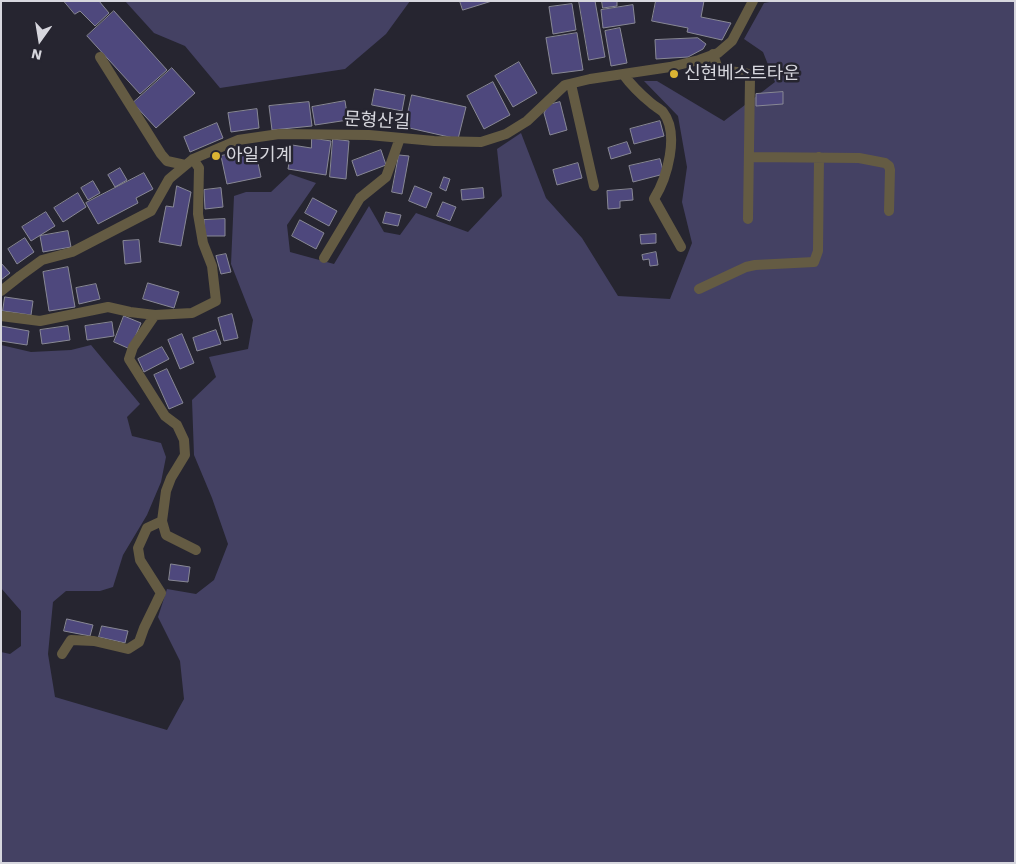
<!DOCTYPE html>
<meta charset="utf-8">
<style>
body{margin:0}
#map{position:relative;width:1016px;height:864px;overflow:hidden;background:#262530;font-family:"Work Sans",sans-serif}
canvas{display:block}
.frame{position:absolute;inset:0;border:2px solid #d7d7de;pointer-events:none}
.north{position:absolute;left:15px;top:15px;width:50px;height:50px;-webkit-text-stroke:4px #262530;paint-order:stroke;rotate:193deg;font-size:14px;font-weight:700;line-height:20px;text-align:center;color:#d7d7de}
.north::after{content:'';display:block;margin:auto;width:18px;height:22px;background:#d7d7de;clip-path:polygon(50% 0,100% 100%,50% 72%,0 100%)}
</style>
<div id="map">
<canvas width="1016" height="864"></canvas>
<div class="frame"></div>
<div class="north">N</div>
</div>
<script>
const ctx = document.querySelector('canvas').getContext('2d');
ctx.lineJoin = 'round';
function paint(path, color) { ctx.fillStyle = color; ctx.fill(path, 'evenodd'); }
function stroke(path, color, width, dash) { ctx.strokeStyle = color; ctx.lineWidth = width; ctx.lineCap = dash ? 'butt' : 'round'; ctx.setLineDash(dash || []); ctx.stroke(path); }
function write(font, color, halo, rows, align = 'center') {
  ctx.font = font + ' "Work Sans","Noto Sans KR",sans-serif'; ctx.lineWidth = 5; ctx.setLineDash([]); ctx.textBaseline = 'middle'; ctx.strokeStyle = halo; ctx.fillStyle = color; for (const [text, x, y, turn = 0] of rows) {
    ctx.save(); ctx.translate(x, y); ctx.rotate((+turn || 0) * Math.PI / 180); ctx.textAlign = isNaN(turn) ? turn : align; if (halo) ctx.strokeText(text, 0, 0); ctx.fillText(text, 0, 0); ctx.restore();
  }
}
paint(new Path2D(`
 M125 1H410L386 34 345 69 220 88 185 46 154 33Z
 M775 1H1015V863H1V652L10 654 21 646V611L1 588V345L31 352 71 350 91 345 140 404 127 417 132 436 161 443 166 457 161 482 147 515 123 555 113 587 100 591H66L53 602 48 654 55 697 167 730 184 699 180 661 158 617 167 589 196 594 214 580 228 544 212 498 194 455 192 400 216 377 209 357 248 349 253 320 231 264 234 196 246 192H271L290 174 316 183 287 225 290 252 334 264 369 206 384 232 400 235 416 213 468 232 502 196 497 149 521 133 546 198 582 238 618 296 670 299 692 243 682 202 687 167 678 116 644 81H657L724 121 775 82 763 52 744 39 764 3Z`), '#444163');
const building = new Path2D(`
 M64 1H99L109 13 95 26 80 11 75 14Z
 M460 1H492L463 10Z
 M579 1H595L605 57 589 60Z
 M602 1H617V6L603 8Z
 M656 1H704L701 17 731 23 722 40 687 32 688 28 652 21Z
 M572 4 576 30 553 34 549 7Z
 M633 5 635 23 603 28 601 10Z
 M114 11 167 70 140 94 87 36Z
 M620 28 627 63 611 66 605 31Z
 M577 33 583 70 552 74 546 38Z
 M698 38 706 44 703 49 688 57 656 59 655 40Z
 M519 62 537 93 513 107 495 76Z
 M172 68 195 93 156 128 133 103Z
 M493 82 510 115 484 129 467 96Z
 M375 89 405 95 402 111 372 105Z
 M783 92V104L756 106V94Z
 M412 95 466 107 458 139 405 127Z
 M345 101 348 120 315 125 312 107Z
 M309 102 312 126 272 130 269 106Z
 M560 102 567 130 550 135 544 113 548 105Z
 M257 109 259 128 231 132 228 113Z
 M660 121 664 136 634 144 630 129Z
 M217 123 223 138 190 152 184 137Z
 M312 138 331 141 326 175 288 169 292 145 311 148Z
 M333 139 349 141 346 179 330 177Z
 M627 142 631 153 611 159 608 148Z
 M255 149 261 177 227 184 221 156Z
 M381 150 386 165 357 176 352 161Z
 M399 155 409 156 402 194 392 192Z
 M660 159 664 174 633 182 629 166Z
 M578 163 582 178 557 185 553 170Z
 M120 168 127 180 115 187 108 175Z
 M144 173 153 189 136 198 138 203 98 224 86 203Z
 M444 177 450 179 446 191 440 188Z
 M93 181 100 193 88 200 81 188Z
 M177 186 191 192 181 246 159 242 166 206 173 207Z
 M415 186 432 193 426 208 409 201Z
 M221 188 223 207 205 209 204 190Z
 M483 188 484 198 462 200 461 190Z
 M632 189 633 200 620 201V208L608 209 607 191Z
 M78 193 86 207 63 222 54 208Z
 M313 198 337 211 329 226 305 213Z
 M443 202 456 207 450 221 437 216Z
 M46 212 55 226 31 241 22 227Z
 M386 212 401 215 398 226 383 223Z
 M225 219V236H205L204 220Z
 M300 220 324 233 316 249 292 236Z
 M68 231 71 247 43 252 40 236Z
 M656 234V243L641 244 640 235Z
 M25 238 34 252 17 264 8 249Z
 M139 240 141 262 125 264 123 241Z
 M656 252 658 265 650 266 649 259 643 260 642 255Z
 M226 254 231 272 221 274 216 256Z
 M1 263 10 273 1 280Z
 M68 267 75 307 49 311 43 272Z
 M148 283 179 292 174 308 143 299Z
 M96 284 100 299 79 304 76 288Z
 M5 297 33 301 31 315 3 311Z
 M232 314 238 338 224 341 218 318Z
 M124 316 141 323 130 349 114 342Z
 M112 322 114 336 87 340 85 326Z
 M1 326 29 331 27 345 1 341Z
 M68 326 70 340 42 344 40 330Z
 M216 330 221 344 197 351 193 338Z
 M182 334 194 363 180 369 168 340Z
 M162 347 169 359 144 372 138 359Z
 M167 369 183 403 169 409 154 375Z
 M171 564 190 567 188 582 169 580Z
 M67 619 93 625 90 636 64 631Z
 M102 626 128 631 125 643 99 637Z`);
paint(building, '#4e487d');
stroke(building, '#888895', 1);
stroke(new Path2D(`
 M713 54 717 66 720 70 745 73 748 74 750 78 748 219
 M100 57 161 154 167 161 185 165
 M623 74C631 85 640 94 651 103 654 106 660 109 663 112 680 134 667 178 654 199L681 247
 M571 84 594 186
 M749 157 859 158 885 163 889 166 890 170 889 211
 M324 258 360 198 386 177 400 138
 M699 289 746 267 755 265 814 262 818 251 819 157
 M1 291 20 276 42 260 72 252 151 211 169 179 193 159 238 140 279 134 369 135 434 141 481 142 506 134 527 121 565 85 590 79 670 67 699 60 718 53 732 41 753 1
 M155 315 133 347 129 359 165 416 177 425 184 440 185 455 171 478 166 491 162 521 166 535 196 550
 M1 316 40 321 108 307 130 312 155 315 192 313 216 301 212 266 203 243 198 214 199 168 193 159
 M62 654 71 640 94 641 128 649 139 642 144 628 161 593 140 560 138 548 147 528 162 521`), '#645b43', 10);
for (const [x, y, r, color] of [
 [674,74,5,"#dab333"],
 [216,156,5,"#dab333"]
]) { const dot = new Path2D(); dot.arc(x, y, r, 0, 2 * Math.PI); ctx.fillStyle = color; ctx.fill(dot); stroke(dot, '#262530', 2); }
write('18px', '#d7d7de', '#262530', [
 ["신현베스트타운",684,74],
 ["아일기계",226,156]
], 'left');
write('18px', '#d7d7de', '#262530', [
 ["문형산길",377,121,3]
]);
</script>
